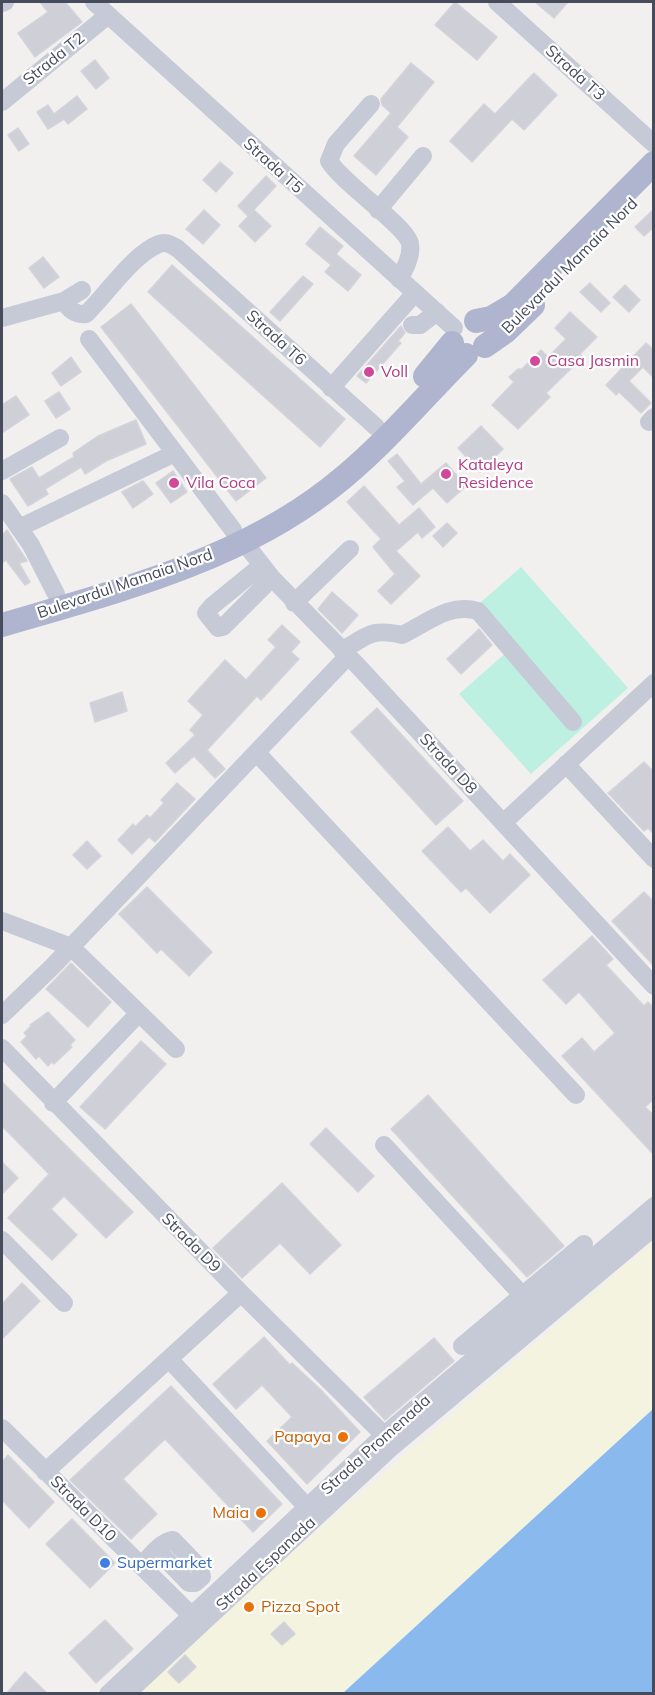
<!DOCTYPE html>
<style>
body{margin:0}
#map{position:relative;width:655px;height:1695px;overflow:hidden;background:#f2f0ef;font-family:Mulish,sans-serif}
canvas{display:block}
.frame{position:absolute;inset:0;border:3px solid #474c5d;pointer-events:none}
</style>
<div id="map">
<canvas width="655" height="1695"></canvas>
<div class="frame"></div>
</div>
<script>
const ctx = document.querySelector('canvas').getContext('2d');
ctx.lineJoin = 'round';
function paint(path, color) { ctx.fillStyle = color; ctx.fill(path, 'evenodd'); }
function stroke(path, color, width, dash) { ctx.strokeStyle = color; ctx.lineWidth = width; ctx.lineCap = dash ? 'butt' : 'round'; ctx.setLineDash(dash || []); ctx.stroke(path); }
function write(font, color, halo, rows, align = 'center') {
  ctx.font = font + ' Mulish,sans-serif'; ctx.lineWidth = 4.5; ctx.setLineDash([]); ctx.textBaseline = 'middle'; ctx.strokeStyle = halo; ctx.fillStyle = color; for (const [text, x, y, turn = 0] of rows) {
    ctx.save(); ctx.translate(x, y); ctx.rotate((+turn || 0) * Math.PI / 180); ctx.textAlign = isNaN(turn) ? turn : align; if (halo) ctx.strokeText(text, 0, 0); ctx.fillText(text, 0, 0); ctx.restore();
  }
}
paint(new Path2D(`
 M521 567 628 688 531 774 459 694 509 650 473 609Z`), '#bef0e1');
paint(new Path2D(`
 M653 1242V1409L343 1693 138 1694 291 1553Z`), '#f3f3e0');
paint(new Path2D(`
 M653 1409V1693H343Z`), '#8abaed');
const building = new Path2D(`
 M40 2H65L82 22 35 57 18 33 48 12Z
 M455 2 497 37 477 60 435 25Z
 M535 2H568L554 18Z
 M95 60 109 78 96 89 81 71Z
 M411 63 434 82 397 127 408 137 376 175 354 156 391 113 382 105 381 99Z
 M534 73 557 95 524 130 512 119 472 162 450 141 484 104 495 114Z
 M77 96 87 109 68 124 64 119 48 129 37 112 48 105 54 114Z
 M18 128 29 144 19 151 8 135Z
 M220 162 233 173 216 192 203 180Z
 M266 176 276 186 248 216 238 206Z
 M654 209V227L644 236 635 227Z
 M204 210 220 225 203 244 186 229Z
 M254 210 271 226 255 242 239 226Z
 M320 227 343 246 336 254 361 275 348 291 325 272 331 265 306 244Z
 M43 257 59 277 44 288 29 268Z
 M172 265 345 419 320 447 148 292Z
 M303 276 313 284 280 321 270 312Z
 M590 283 610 303 601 312 580 292Z
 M625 285 640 300 629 312 613 297Z
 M131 304 266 478 236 501 101 327Z
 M570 312 597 337 580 354 583 357 546 393 550 397 518 429 492 405 514 382 509 377 518 369H522L541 350 548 357 566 339 555 328Z
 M401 326 405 333 398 341 401 343 366 383 357 376Z
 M646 343 654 350V378L643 367 629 381 651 403 641 413 619 392 616 395 606 385Z
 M71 357 81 372 61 386 52 373Z
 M59 392 70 409 56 418 45 401Z
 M16 396 29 415 2 433V405Z
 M136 420 146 444 106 461 85 474 81 467 45 489 48 494 28 506 10 479 32 467 39 478 74 457 73 453 98 436Z
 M481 426 503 449 480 472 458 448Z
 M397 454 421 484 446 463 466 486 447 503 433 488 413 505 397 487 405 481 388 461Z
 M173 471 187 492 171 503 156 483Z
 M143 481 153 494 133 508 122 492Z
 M364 486 399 525 419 508 435 527 422 538 418 532 396 551 420 576 391 604 378 591 395 574 373 547 381 539 347 502Z
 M447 523 457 533 443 547 433 536Z
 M7 530 27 561 19 563 30 582 25 585 6 560 2 563V535Z
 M332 592 358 615 342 633 318 609Z
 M282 625 300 642 291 652 299 659 261 700 257 696 207 750 225 769 215 778 194 756 175 773 166 763 195 735 190 730 203 715 188 701 225 660 246 680 276 647 268 640Z
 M479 629 492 645 461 674 447 659Z
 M122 692 127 711 95 722 90 703Z
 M377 708 463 801 436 825 351 732Z
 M644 762 654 772V834L648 828 644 831 608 793Z
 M177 783 195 799 155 842 149 837 132 854 118 840 133 824 135 827 147 815 150 818 164 803 161 800Z
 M448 827 470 851 483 840 503 861 510 854 530 875 490 913 466 888 461 892 422 851Z
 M87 841 101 856 87 869 73 855Z
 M147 887 212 952 189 976 161 949 157 953 119 914Z
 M644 892 654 902V966L612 921Z
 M592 936 613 959 606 965 644 1006 648 1002 654 1008V1099L645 1107 654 1115V1155L562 1056 582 1038 594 1052 615 1033 579 992 566 1004 543 980Z
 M71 963 111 1002 88 1027 46 989Z
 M48 1012 75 1040 70 1045 72 1047 54 1064 52 1062 48 1066 39 1056 36 1059 21 1042 27 1036 24 1033 31 1026 30 1025Z
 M141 1041 166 1064 105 1129 80 1107Z
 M2 1082 133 1212 106 1238 64 1196 51 1209 77 1235 52 1260 8 1218 49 1174 2 1126Z
 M428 1095 564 1246 527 1277 391 1129Z
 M326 1128 374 1176 358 1192 310 1144Z
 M2 1162 18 1178 2 1194Z
 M282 1183 341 1245 310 1274 280 1243 242 1278 213 1248Z
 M22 1283 40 1301 2 1339V1304Z
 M264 1337 290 1365 292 1363 321 1390 360 1432 307 1484 267 1441 292 1417 262 1385 236 1409 213 1384Z
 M434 1338 454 1361 385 1420 364 1397Z
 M171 1386 282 1504 253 1532 165 1439 123 1479 157 1514 131 1539 70 1480Z
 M8 1455 54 1502 29 1528 2 1500V1462Z
 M72 1519 115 1563 90 1588 46 1544Z
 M105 1620 133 1649 96 1683 69 1653Z
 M284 1622 295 1634 282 1645 271 1634Z
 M185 1655 196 1667 179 1683 168 1672Z
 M25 1672 48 1694H6Z`);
paint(building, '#cfd0d7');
stroke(building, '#d4d3db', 1.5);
stroke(new Path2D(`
 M94 2 454 328
 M497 2 654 144
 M2 3 5 2
 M2 102 107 16
 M371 104 336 144 329 161C343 184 408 227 410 244 412 256 405 269 399 279
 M378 210 423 156
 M64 301C69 310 76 315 86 314 107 294 133 254 159 244 166 241 171 245 177 248L376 427
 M2 318 64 301 82 290
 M412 325H420L437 312
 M89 339 233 530
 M331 388 415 293
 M649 422 654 417
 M2 471 60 438
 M2 503 31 545 56 594
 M19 528 175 453
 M243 541 272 578 358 666 654 986
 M261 566 212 606 206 613 218 628 223 627 272 578
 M294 603 350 549
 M342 651C367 635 372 628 402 635 426 624 449 602 478 611L573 722
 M257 753 576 1095
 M566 764 654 859
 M503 823 654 683
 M2 921 71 947 176 1049
 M2 1015 52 967 348 656
 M2 1048 241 1293 384 1435
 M53 1103 139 1013
 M384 1145 534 1308
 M2 1240 64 1303
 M462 1346 584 1244
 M169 1359 307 1507
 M2 1428 191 1615
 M45 1472 241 1293
 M141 1566C150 1557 160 1542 173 1540L200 1568 202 1577 195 1583H189L157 1550
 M108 1694 384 1435 654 1206
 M126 1694 393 1446 654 1227`), '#c6cad6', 18);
stroke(new Path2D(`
 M476 321 491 318 513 305 654 163
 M485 346 505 332 533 305
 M425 376 452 343
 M2 625C114 592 235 562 329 489 380 450 421 400 466 355`), '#afb5ce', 24);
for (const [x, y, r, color] of [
 [535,361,6,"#d1479c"],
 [369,372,6,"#d1479c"],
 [446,474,6,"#d1479c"],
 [174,483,6,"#d1479c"],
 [343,1437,6,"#e8710a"],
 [261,1513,6,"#e8710a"],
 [105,1563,6,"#3f7fe0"],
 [249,1607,6,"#e8710a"]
]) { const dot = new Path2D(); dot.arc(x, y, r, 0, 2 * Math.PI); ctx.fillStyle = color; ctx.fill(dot); stroke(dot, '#fff', 2); }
write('16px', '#474c5d', '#fff', [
 ["Strada T2",54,59,-39],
 ["Strada T3",575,73,42],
 ["Strada T5",273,166,42],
 ["Bulevardul Mamaia Nord",570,266,-45],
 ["Strada T6",276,338,42],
 ["Bulevardul Mamaia Nord",125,584,-19],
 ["Strada D8",448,764,47],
 ["Strada D9",191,1243,45],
 ["Strada Promenada",376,1445,-42],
 ["Strada D10",83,1509,45],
 ["Strada Espanada",266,1564,-43]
]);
write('16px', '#b23c85', '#fff', [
 ["Casa Jasmin",547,361],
 ["Voll",381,372],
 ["Kataleya",458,465],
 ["Residence",458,483],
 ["Vila Coca",186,483]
], 'left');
write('16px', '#c56008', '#fff', [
 ["Papaya",331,1437],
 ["Maia",249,1513],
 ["Pizza Spot",261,1607,"left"]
], 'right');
write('16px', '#366cbe', '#fff', [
 ["Supermarket",117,1563]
], 'left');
</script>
